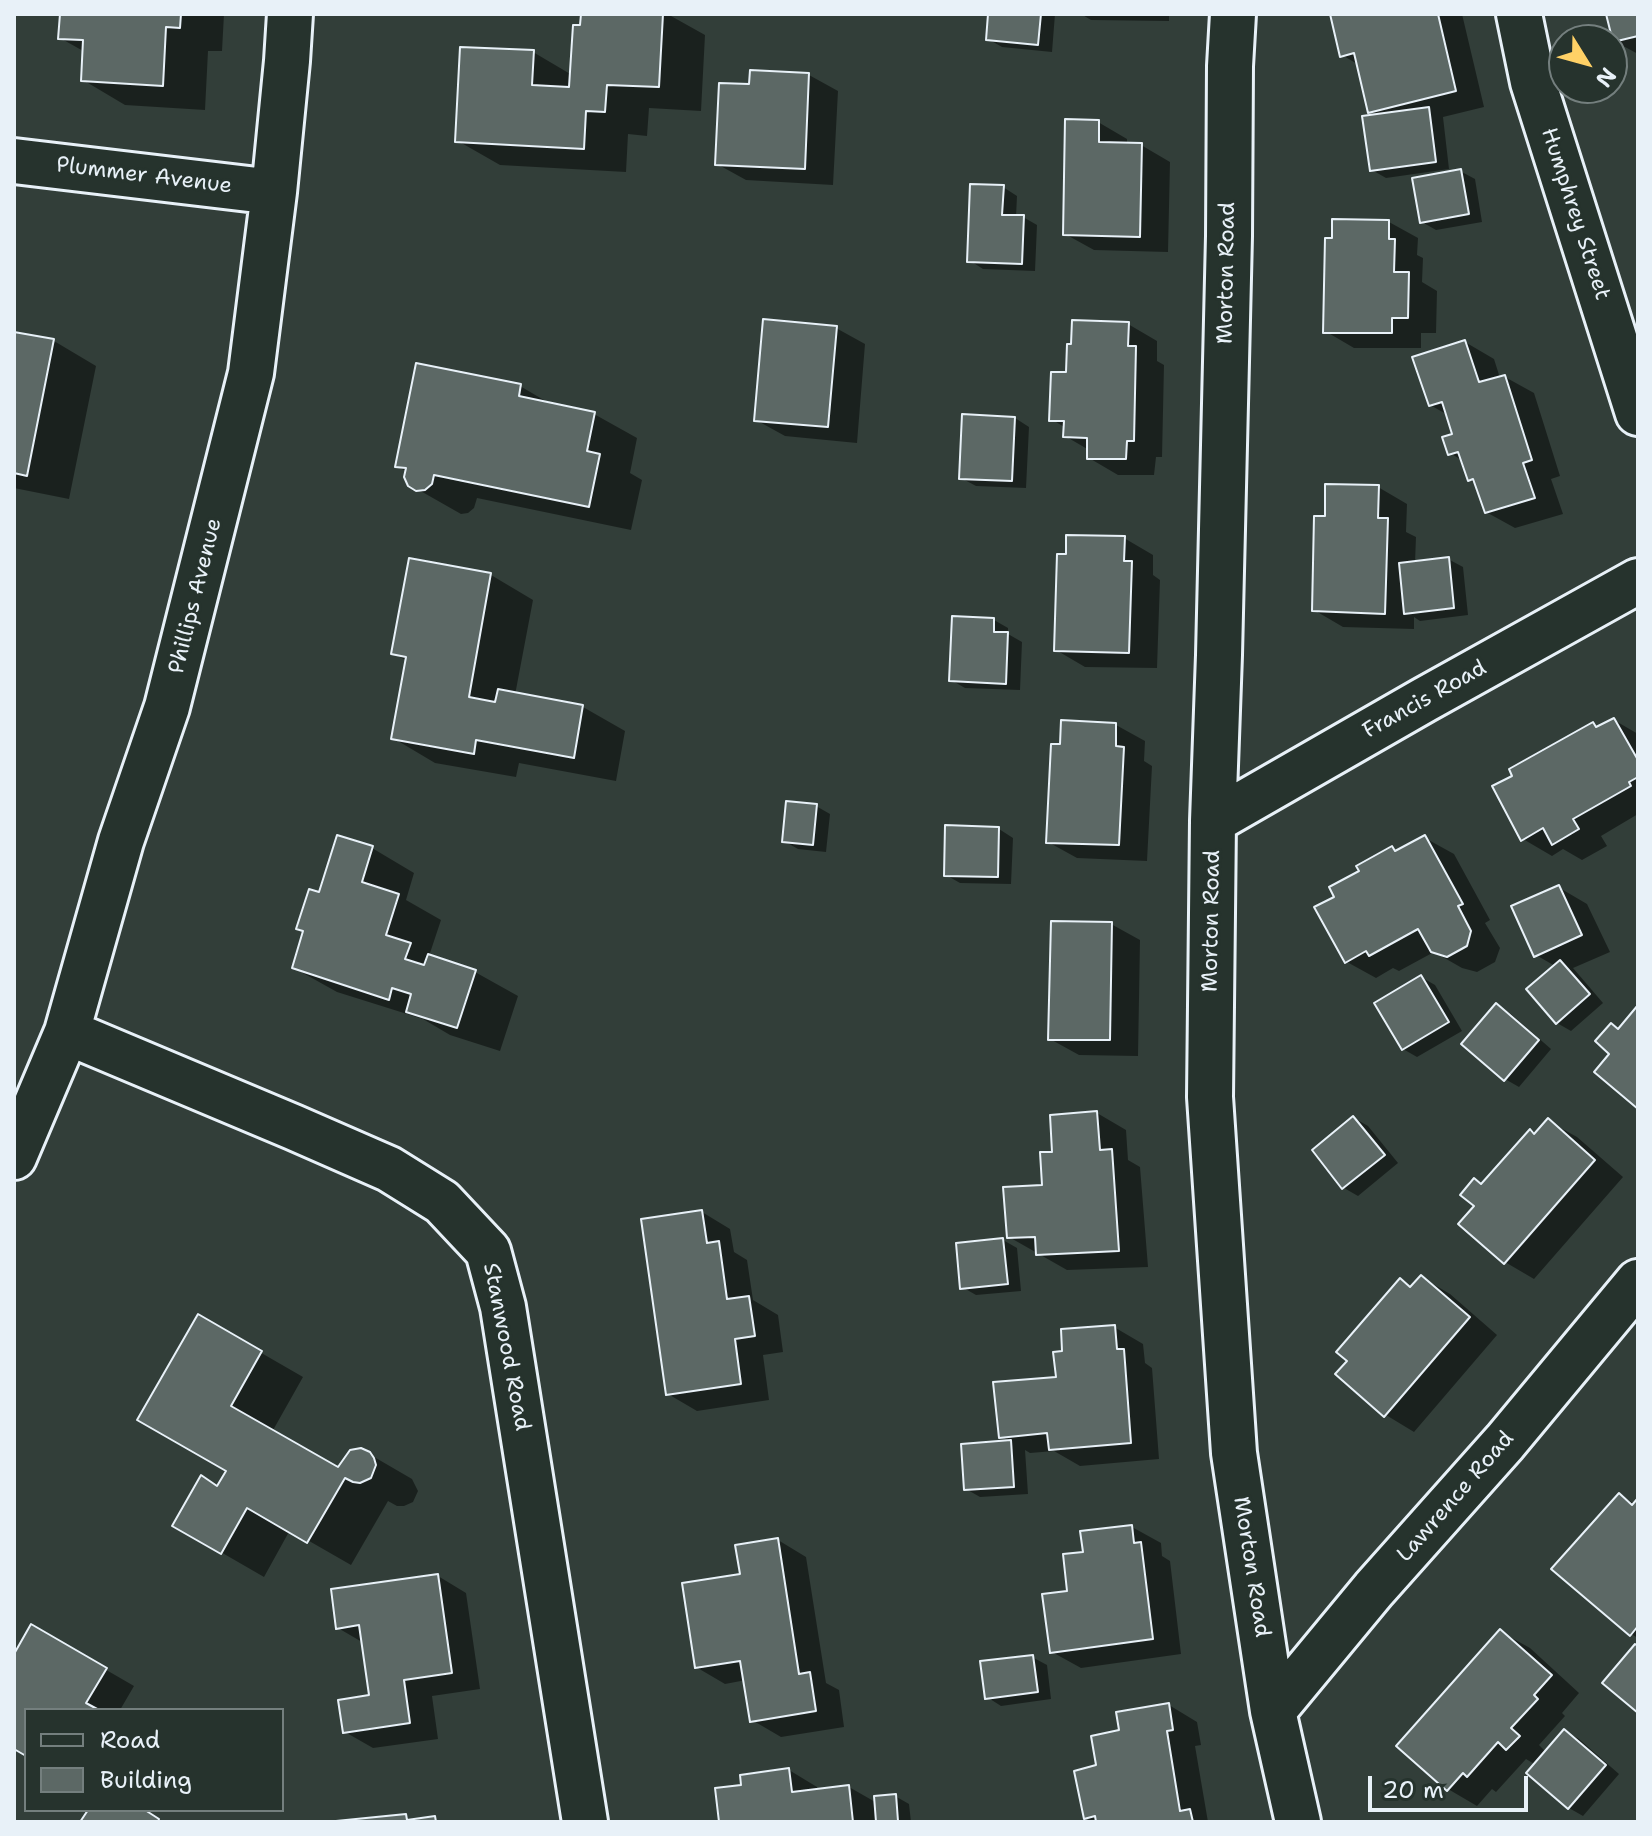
<!DOCTYPE html>
<style>
body{margin:0}
#map{position:relative;width:1652px;height:1836px;overflow:hidden;background:#323e39;font-family:"Shantell Sans",sans-serif}
canvas{display:block}
.frame{position:absolute;inset:0;border:16px solid #e8f1f8;pointer-events:none}
.legend{position:absolute;left:24px;top:1708px;width:260px;height:104px;box-sizing:border-box;background:#26332d;border:2px solid #747f7e;margin:0;padding:10px 14px;list-style:none;font-size:24px;color:#e8f1f8}
.legend li{display:flex;align-items:center;gap:16px;height:40px}
.legend b{width:40px;border:2px solid #747f7e}
.north{position:absolute;left:1548px;top:24px;width:80px;height:80px;box-sizing:border-box;background:#26332d;border:2px solid #747f7e;border-radius:50%;rotate:127deg;font-size:22px;font-weight:700;line-height:32px;text-align:center;color:#e8f1f8}
.north::after{content:'';display:block;margin:auto;width:28px;height:36px;background:#ffd166;clip-path:polygon(50% 0,100% 100%,50% 72%,0 100%)}
.scale{position:absolute;left:1368px;top:1776px;width:160px;height:36px;box-sizing:border-box;border:4px solid #e8f1f8;border-top:0;padding-left:10px;font-size:24px;line-height:28px;white-space:nowrap;color:#e8f1f8;-webkit-text-stroke:6px #26332d;paint-order:stroke}
</style>
<div id="map">
<canvas width="1652" height="1836"></canvas>
<div class="frame"></div>
<ul class="legend">
<li><b style="height:10px;background:#26332d"></b>Road</li>
<li><b style="height:22px;background:#5c6865"></b>Building</li>
</ul>
<div class="north">N</div>
<div class="scale">20 m</div>
</div>
<script>
const ctx = document.querySelector('canvas').getContext('2d');
ctx.lineJoin = 'round';
function paint(path, color) { ctx.fillStyle = color; ctx.fill(path, 'evenodd'); }
function stroke(path, color, width, dash) { ctx.strokeStyle = color; ctx.lineWidth = width; ctx.lineCap = dash ? 'butt' : 'round'; ctx.setLineDash(dash || []); ctx.stroke(path); }
function write(font, color, halo, rows, align = 'center') {
  ctx.font = font + ' "Shantell Sans",sans-serif'; ctx.lineWidth = 6; ctx.setLineDash([]); ctx.textBaseline = 'middle'; ctx.strokeStyle = halo; ctx.fillStyle = color; for (const [text, x, y, turn = 0] of rows) {
    ctx.save(); ctx.translate(x, y); ctx.rotate((+turn || 0) * Math.PI / 180); ctx.textAlign = isNaN(turn) ? turn : align; if (halo) ctx.strokeText(text, 0, 0); ctx.fillText(text, 0, 0); ctx.restore();
  }
}
paint(new Path2D(`
 M62 14H224L222 51H208L205 110 125 105 83 80 85 52 60 38Z
 M583 14H671V16L705 35 701 111 649 108 647 136 628 134 626 172 500 165 458 141 533 52 572 75 582 27Z
 M990 14H1055L1052 52 1002 47 988 39Z
 M1081 14H1169V21L1091 20Z
 M1332 14H1462L1484 107 1443 117 1449 169 1386 178 1372 170 1378 116 1370 111 1359 65 1342 55Z
 M1608 14H1638V54L1614 41Z
 M809 75 838 91 833 185 746 180 717 164 751 86Z
 M1098 122 1127 139V145H1141L1170 162 1168 252 1094 250 1065 234Z
 M1460 171 1475 179 1482 222 1436 230 1422 222Z
 M1003 187 1017 196 1016 217H1023L1037 225 1035 271 983 269 969 260Z
 M1389 222 1418 238 1417 255 1423 258 1422 282 1437 291 1436 333H1421V348H1354L1325 331Z
 M1128 324 1157 341V361L1164 365 1162 457H1156L1154 475H1118L1089 458V450L1065 436 1066 428 1051 419 1068 374Z
 M836 328 865 344 857 443 785 436 756 420Z
 M14 334 54 341 96 366 69 499 14 488Z
 M1465 342 1494 359 1500 378 1505 377 1534 393 1560 476 1551 479 1563 514 1515 528 1486 512 1477 485 1470 480 1463 461 1450 453 1455 435 1448 415 1430 405Z
 M520 386 554 406 594 414 637 438 630 473 642 480 631 530 477 498 474 508 468 513 461 514 410 485 407 472 397 466Z
 M1015 418 1029 427 1026 488 976 486 961 478Z
 M1378 487 1407 504 1406 532 1416 537 1415 563 1448 559 1463 567 1468 615 1420 621 1414 617V629L1343 627 1314 610 1327 518Z
 M1124 538 1153 555V575L1160 580 1157 668 1085 667 1056 650Z
 M491 575 533 600 515 695 583 707 625 731 616 781 519 763 516 777 435 763 393 738 407 661 393 653Z
 M994 620 1008 628V634L1022 642 1020 690 965 688 951 680Z
 M1614 720 1638 734V814L1601 836 1607 846 1582 860 1563 849 1552 856 1523 839 1593 724 1599 727Z
 M1116 725 1145 741 1144 761 1152 766 1147 861 1077 858 1048 842 1062 746Z
 M816 806 830 814 826 852 798 849 784 841Z
 M999 829 1013 838 1011 884 960 883 946 875Z
 M1425 838 1454 854 1490 920 1485 923 1500 948 1495 962 1477 972 1462 968 1434 952 1399 971 1393 968 1376 978 1347 962 1337 898 1361 872 1392 848 1398 852Z
 M372 848 414 873 406 900 441 920 429 956 475 972 518 996 500 1051 450 1035 423 1019 337 992 294 968 305 932 298 928 320 894Z
 M1558 887 1587 904 1610 952 1573 968 1603 1003 1571 1031 1557 1023 1529 989 1555 966 1536 955Z
 M1111 924 1140 940 1138 1056 1079 1055 1050 1039Z
 M1421 977 1435 985 1462 1031 1417 1057 1403 1049Z
 M1497 1006 1511 1014 1551 1049 1519 1087 1505 1079Z
 M1097 1113 1126 1130 1128 1160 1140 1167 1148 1267 1067 1270 1009 1237Z
 M1354 1118 1368 1126 1398 1163 1358 1196 1344 1188 1314 1151Z
 M1548 1121 1577 1137 1623 1177 1534 1279 1505 1262 1477 1206 1482 1185Z
 M702 1212 730 1229 734 1252 747 1260 753 1300 778 1315 783 1352 763 1355 769 1400 697 1411 668 1394Z
 M1003 1240 1017 1248 1021 1291 976 1295 962 1287Z
 M1421 1277 1450 1294 1497 1335 1414 1432 1386 1415 1338 1374 1350 1361 1401 1281 1412 1287Z
 M199 1317 303 1377 272 1432 338 1470 369 1454 412 1479 418 1491 413 1502 404 1506H397L388 1501 351 1565 290 1530 264 1577 174 1525 218 1488 229 1471Z
 M1114 1327 1143 1344 1145 1363 1152 1368 1159 1459 1080 1466 1054 1451 1030 1453 1025 1450 1028 1494 980 1497 966 1489 963 1445 1011 1442 1001 1436 1058 1379 1064 1353Z
 M1619 1495 1635 1504 1638 1501V1638L1631 1634Z
 M1132 1527 1161 1543 1162 1556 1170 1561 1181 1654 1081 1668 1052 1652 1069 1592 1085 1554Z
 M778 1540 806 1557 826 1683 839 1690 844 1727 781 1737 752 1720 746 1680 725 1684 696 1667 742 1576Z
 M438 1576 466 1593 480 1689 432 1696 438 1739 373 1748 345 1732 371 1697 362 1642 338 1628Z
 M32 1627 134 1686 120 1710H26V1753L14 1746V1658Z
 M1501 1632 1530 1648 1579 1693 1562 1713 1565 1716 1539 1745 1546 1752 1565 1731 1579 1739 1619 1774 1583 1816 1569 1808 1529 1773 1536 1765 1526 1759 1496 1792 1492 1789 1477 1806 1448 1789Z
 M1032 1657 1047 1665 1051 1699 1001 1706 987 1697Z
 M1169 1705 1197 1722 1201 1745 1195 1746 1208 1822H1093L1085 1818 1098 1767Z
 M789 1770 817 1787 818 1791 849 1787 877 1803 895 1796 909 1804 911 1822H721L743 1787Z`), '#0007');
const building = new Path2D(`
 M60 14H181L180 28 166 27 163 86 81 81 83 40 58 39Z
 M581 14H663L659 87 607 85 605 112 586 111 584 149 455 142 460 47 534 50 532 85 569 87 573 25H580Z
 M988 14H1041L1038 45 986 40Z
 M1330 14H1438L1456 91 1368 113 1354 53 1340 57Z
 M1606 14H1638V36L1613 42Z
 M750 70 809 73 805 169 715 165 719 83 749 84Z
 M1429 107 1436 162 1370 171 1362 116Z
 M1065 119 1099 120V142L1142 143 1140 237 1063 235Z
 M1461 169 1469 214 1420 223 1412 178Z
 M970 184 1004 185 1002 215H1024L1022 264 967 262Z
 M1332 219 1389 220V239H1395L1394 272H1409L1408 318H1392V333H1323L1325 238H1332Z
 M763 319 837 326 828 427 754 421Z
 M1072 320 1129 322 1128 346H1136L1134 441H1127L1126 459H1087V438L1063 437 1064 421H1049L1051 372H1066L1067 344H1071Z
 M14 332 54 339 27 476 14 473Z
 M1465 340 1479 382 1505 375 1532 460 1523 463 1535 498 1485 513 1473 479 1468 481 1458 452 1448 455 1442 437 1452 434 1442 402 1429 406 1412 357Z
 M416 363 521 384 519 396 595 412 587 451 600 454 589 507 434 475 432 484 425 490 416 491 408 486 404 477 406 468 395 467Z
 M962 414 1015 417 1012 481 959 479Z
 M1325 484 1379 485 1378 518H1388L1385 614 1312 611 1314 516H1325Z
 M1066 535 1125 536 1124 561H1132L1129 653 1054 651 1057 554H1066Z
 M1449 557 1454 608 1404 614 1399 563Z
 M409 558 491 573 469 697 495 702 498 689 583 705 574 758 476 740 474 754 391 739 406 657 391 654Z
 M952 616 994 618V632H1008L1006 684 949 681Z
 M1614 718 1638 760V777L1629 782 1631 786 1573 819 1579 829 1552 845 1543 828 1521 841 1492 786 1512 776 1509 769 1593 722 1596 727Z
 M1061 720 1116 723V746L1124 747 1119 845 1046 843 1051 744H1060Z
 M786 801 817 804 813 845 782 842Z
 M945 825 999 827 998 877 944 876Z
 M337 835 373 846 362 882 399 894 386 935 411 943 405 959 424 965 428 954 476 970 457 1028 406 1012 411 994 392 988 389 1000 292 968 303 931 296 929 309 889 319 892Z
 M1425 835 1463 904 1458 906 1471 931 1467 946 1447 957 1431 952 1418 929 1369 956 1366 951 1345 963 1314 907 1334 897 1329 887 1359 871 1356 866 1392 846 1395 851Z
 M1559 885 1582 935 1534 957 1511 906Z
 M1051 921 1112 922 1110 1040H1048Z
 M1560 960 1590 994 1556 1024 1526 989Z
 M1421 975 1449 1022 1402 1050 1374 1003Z
 M1496 1003 1539 1040 1504 1081 1461 1044Z
 M1638 1005V1109L1594 1072 1609 1054 1595 1041 1611 1023 1618 1029Z
 M1097 1111 1100 1150 1112 1149 1119 1251 1036 1255 1035 1237 1007 1238 1003 1187 1042 1185 1040 1152H1052L1050 1115Z
 M1353 1116 1385 1155 1342 1189 1312 1150Z
 M1548 1118 1595 1160 1504 1264 1458 1224 1474 1206 1460 1195 1474 1178 1481 1184 1530 1129 1534 1134Z
 M702 1210 707 1243 719 1241 727 1299 749 1296 755 1336 735 1339 741 1384 666 1395 641 1219Z
 M1003 1238 1008 1284 960 1289 956 1243Z
 M1421 1275 1470 1317 1384 1417 1335 1374 1347 1361 1336 1352 1400 1278 1410 1287Z
 M198 1314 262 1351 231 1406 338 1467 350 1450 361 1448 370 1452 374 1458 376 1465 371 1478 360 1483 353 1482 345 1478 307 1543 247 1508 221 1554 172 1526 201 1475 217 1486 226 1471 137 1420Z
 M1115 1325 1117 1349H1124L1131 1443 1049 1450 1047 1433 999 1438 993 1382 1056 1377 1053 1352 1062 1351 1061 1329Z
 M1011 1440 1014 1487 964 1490 961 1444Z
 M1619 1493 1632 1505 1638 1498V1626L1630 1636 1551 1569Z
 M1132 1525 1134 1543 1141 1542 1153 1639 1050 1653 1042 1594 1067 1591 1063 1554 1083 1552 1080 1531Z
 M778 1538 799 1674 810 1672 816 1711 750 1722 740 1661 695 1668 682 1583 740 1574 735 1545Z
 M438 1574 452 1673 404 1680 410 1723 343 1733 338 1700 369 1695 359 1625 336 1629 331 1589Z
 M31 1624 107 1668 86 1703 99 1710H26V1756L14 1749V1654Z
 M1500 1629 1552 1675 1534 1695 1538 1699 1511 1728 1520 1736 1506 1750 1498 1742 1467 1777 1463 1773 1447 1791 1396 1746Z
 M1635 1644 1638 1646V1713L1602 1683Z
 M1033 1655 1038 1692 985 1699 980 1661Z
 M1169 1703 1173 1730 1167 1731 1180 1811 1190 1809 1193 1822H1096L1095 1816 1084 1819 1074 1771 1096 1765 1091 1736 1119 1730 1116 1712Z
 M1564 1729 1606 1765 1568 1809 1526 1773Z
 M789 1768 792 1792 849 1785 853 1822H719L715 1788 741 1785 740 1775Z
 M896 1794 898 1821 876 1822 874 1796Z
 M88 1810H145L159 1819 158 1822H80Z
 M406 1814 407 1820 435 1816 436 1822H326Z`);
paint(building, '#5c6865');
stroke(building, '#e8f1f8', 2);
const minor = new Path2D(`
 M1233 14 1230 66 1229 236 1219 655 1213 821 1210 1097 1234 1453 1273 1711 1298 1822
 M14 161 274 192
 M1213 821 1424 700 1638 581
 M67 1032 293 1127 389 1169 442 1202 488 1251 503 1307 585 1822
 M14 1157 67 1032 121 841 167 707 251 373 274 192 287 61 290 14
 M1273 1711 1374 1589 1505 1442 1638 1282`);
const secondary = new Path2D(`
 M1519 14 1533 82 1638 413`);
stroke(minor, '#e8f1f8', 50);
stroke(secondary, '#e8f1f8', 50);
stroke(minor, '#26332d', 44);
stroke(secondary, '#26332d', 44);
write('22px', '#e8f1f8', '#26332d', [
 ["Plummer Avenue",144,176,7],
 ["Humphrey Street",1575,214,72],
 ["Morton Road",1227,273,-89],
 ["Phillips Avenue",196,596,-76],
 ["Francis Road",1425,700,-29],
 ["Morton Road",1212,921,-89],
 ["Stanwood Road",506,1347,79],
 ["Lawrence Road",1456,1497,-49],
 ["Morton Road",1251,1567,81]
]);
</script>
